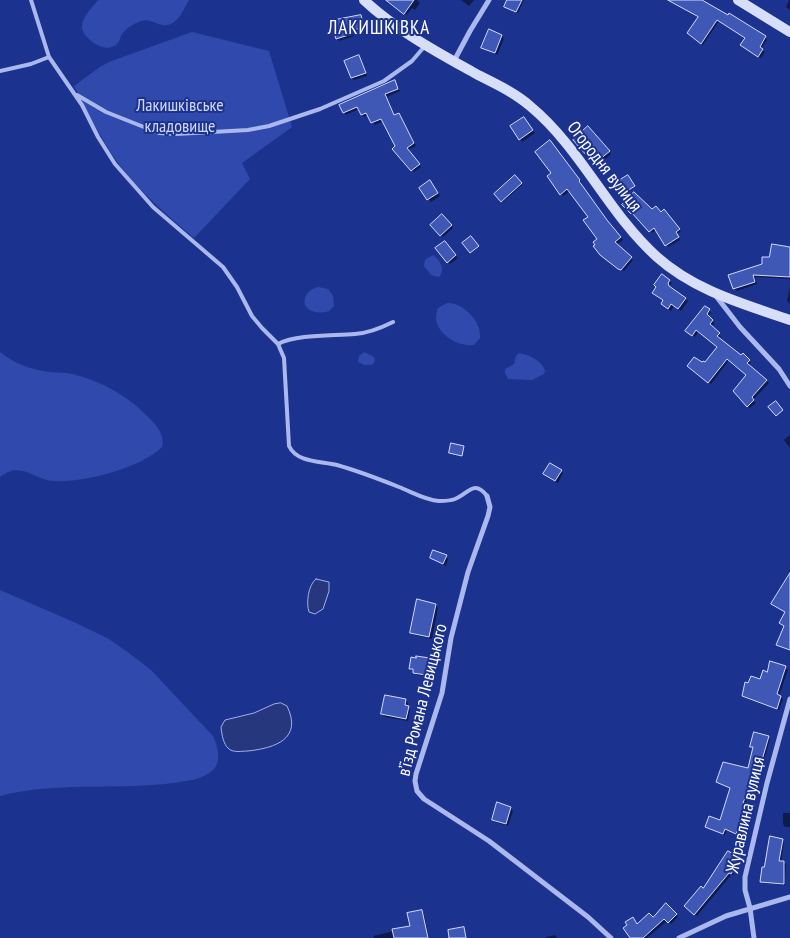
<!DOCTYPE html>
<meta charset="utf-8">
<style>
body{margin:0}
canvas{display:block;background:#1c328f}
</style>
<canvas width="790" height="938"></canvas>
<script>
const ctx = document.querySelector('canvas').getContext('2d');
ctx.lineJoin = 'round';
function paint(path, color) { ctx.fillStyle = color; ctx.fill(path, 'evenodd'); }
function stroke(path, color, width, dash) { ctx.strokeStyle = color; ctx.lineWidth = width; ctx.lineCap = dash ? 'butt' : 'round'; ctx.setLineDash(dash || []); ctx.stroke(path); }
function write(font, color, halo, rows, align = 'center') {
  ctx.font = font + ' "PT Sans Narrow",sans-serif'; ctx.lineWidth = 4; ctx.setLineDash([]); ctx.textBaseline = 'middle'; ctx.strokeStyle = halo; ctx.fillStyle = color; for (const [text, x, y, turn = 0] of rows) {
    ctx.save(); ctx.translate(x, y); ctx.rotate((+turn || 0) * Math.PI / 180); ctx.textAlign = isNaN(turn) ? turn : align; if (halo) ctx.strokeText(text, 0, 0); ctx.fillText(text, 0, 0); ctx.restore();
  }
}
paint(new Path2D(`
 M98 0H189C181 14 175 31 156 23 151 21 147 19 141 21 135 23 126 28 122 34 120 37 120 41 117 44 107 53 93 44 86 36 75 23 90 11 98 0Z
 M192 32 269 51 292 127 242 163 250 179 194 238C167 215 140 192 118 163 101 139 88 112 74 86L100 67 109 62Z
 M433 255C440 260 446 270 439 277L431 275 424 266 425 260Z
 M318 287 328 289 333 296 334 306 329 311C320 314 310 313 305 305 303 296 309 289 318 287Z
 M447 303C463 302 482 322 480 338L474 345C454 347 429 329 438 308Z
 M0 352C13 363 32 370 49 372 57 373 65 372 72 374 102 381 130 397 151 420 158 427 165 436 162 447 141 468 83 483 54 481 34 480 21 460 0 477Z
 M364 352 374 357 375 361 372 365H364L358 362 359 356Z
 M519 353C529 355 541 360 545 370L544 374 532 380 508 379 505 373V369L514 364 516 356Z
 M0 590 76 623 109 639 129 653 151 670 213 736C217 745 222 760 214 769 207 776 196 780 186 781 126 792 60 780 0 796Z`), '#2f49ad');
const water = new Path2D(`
 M316 579 329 582V591L323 609 315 614 309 612C306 603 308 585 316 579Z
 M281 703 287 706C303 739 275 748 248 751 242 751 234 753 229 749 223 744 222 735 221 727L225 720 254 713 274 704Z`);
paint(water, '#27377d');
stroke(water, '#9eb0ef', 1);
paint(new Path2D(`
 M387 0H417L420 3 415 10 412 8 407 15Z
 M461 0H474L469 6Z
 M508 0H524L518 13 507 8Z
 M696 0H700L728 16 729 15 765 37 767 40 761 49 765 52 761 58 744 47 746 38 719 21 703 45 690 36 699 18 692 14Z
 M789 0H790V10L786 7Z
 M360 16 366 29 353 32 354 36 339 41 337 39Z
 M502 36 504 39 497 55 483 47Z
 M359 57 361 59 367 76 354 80 352 78Z
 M394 82 400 91 387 97 395 116 399 114 401 116 416 146 408 150 421 167 414 172 394 149 397 147 384 121 375 125 369 115 364 117 359 109 346 115 344 112Z
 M526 121 535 133 522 142 520 139Z
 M588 128 611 154 598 166 574 140Z
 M552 144 582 183 580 184 609 224 623 240 617 245 633 260 624 271 604 257 599 239 589 217 570 191 563 196 561 194 553 173Z
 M515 177 522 185 503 202 496 194Z
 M432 184 440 196 431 202 421 188Z
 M623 205 661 213 663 211 681 231 677 234 680 240 668 247 656 230 652 233 635 214 634 215Z
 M442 216 453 228 443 237 432 225Z
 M447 245 458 258 450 264 448 262Z
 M790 248V279L755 277 757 284 737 291 734 288 770 259Z
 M669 281 672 283 669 286 670 288 688 301 681 311 674 306 671 311 665 306 664 301 656 295Z
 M790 286V304L787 301Z
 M709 310 711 312 708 317 715 323 711 327 721 336 719 339 742 357 743 355 751 363 749 365 769 383 753 400 756 403 750 408 735 391 748 375 729 360 711 384 691 368 705 364 718 348 699 331 695 337 689 333Z
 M790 435V448L784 440Z
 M561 471 563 473 558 483 547 477Z
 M446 556 448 559 446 566 431 558Z
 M436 605 438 608 432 639 414 635 412 633Z
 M429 659 432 662 429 677 417 675 410 668Z
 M785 667 788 670 779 696 783 699 779 710 745 698 743 696 768 673Z
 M386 696 406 700 408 703V707L410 710 408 721 385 717 382 714Z
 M768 737 770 739 757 785 753 784 745 805 749 808 738 835 727 830 725 835 708 828 706 826 721 822 732 789 718 782 749 769 754 749 751 746Z
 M498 804 511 808 513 811 508 826 495 822 493 820Z
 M783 813H790V827H785L783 824Z
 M782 840 784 842 781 863 786 864 785 885 763 883 761 882Z
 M740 859 742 861 733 875 732 874 697 916 685 906Z
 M666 905 678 917 671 924 667 921 647 938H631L635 921 638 925 653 919Z
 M422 912 424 914 429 938H374L373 936 411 927Z
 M555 935 557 938H546V937Z`), '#0007');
const building = new Path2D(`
 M386 0H414L404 14Z
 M507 0H522L516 12 504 7Z
 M668 0H702L728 15 729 13 766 36 760 47 763 49 758 57 740 45 745 38 717 20 701 44 687 33 698 17Z
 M361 15 364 27 351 31 352 34 336 39 330 21Z
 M489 29 502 35 495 53 481 48Z
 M359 55 366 73 351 78 344 61Z
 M395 80 398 89 385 94 394 115 399 113 414 143 407 148 420 164 411 171 392 149 395 146 381 119 371 123 366 113 361 115 357 107 343 113 339 105Z
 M524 117 533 130 519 140 510 126Z
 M588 126 610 151 594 164 573 140Z
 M550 140 580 180 579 181 607 220 621 237 615 242 632 257 621 270 618 269 600 255 593 246 595 245 593 242 597 239 583 220 588 217 567 189 560 195 547 176 551 173 535 152Z
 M515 175 522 183 501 202 494 194Z
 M628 175 635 186 627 191 620 180Z
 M430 180 438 193 427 200 419 188Z
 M634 192 652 209 656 206 661 212 664 209 680 229 676 232 679 237 665 246 654 228 649 232 632 213 631 214 622 205Z
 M442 214 452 225 440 236 430 225Z
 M471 236 479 246 470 253 462 243Z
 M445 241 456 255 447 263 435 248Z
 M772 244 790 247V277L753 275 755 282 733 289 728 275 762 264V257H769Z
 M662 274 670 280 668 283 669 286 686 298 678 309 671 304 668 309 661 304 663 300 652 293 656 287 654 285Z
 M705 306 710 309 707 314 713 320 710 324 720 333 717 336 741 355 743 353 750 360 747 363 767 380 752 397 754 400 747 407 733 391 746 375 727 359 708 383 687 366 694 357 702 362 703 361 705 362 717 347 696 330 692 336 685 331Z
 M776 401 783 410 776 416 768 407Z
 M451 443 464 446 462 456 449 453Z
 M550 463 562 470 555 481 543 474Z
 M433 550 447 555 443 564 430 558Z
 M790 573V650L776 645 784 626 779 623 785 612 771 604Z
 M417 599 436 604 429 637 410 633Z
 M416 656 430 658 426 675 413 673V669H409L411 657 416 658Z
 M770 661 786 666 777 694 781 696 777 709 742 696 745 682 748 683 751 676 760 679 763 670 767 672Z
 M385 695 406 699 405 705 409 706 406 719 381 714Z
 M754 732 769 736 755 784 751 783 743 803 747 804 736 834 725 829 723 834 705 827 709 816 720 820 730 788 716 782 723 762 748 768 753 747H750Z
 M497 802 511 807 506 824 492 820Z
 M770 836 783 839 779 861H784V884L760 882 762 867H764Z
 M728 851 741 858 731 874 729 873 694 915 684 906 701 886 703 888Z
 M666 903 677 914 668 923 664 919 643 938H630L623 928 627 925 625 922 633 917 637 924 649 913 653 917Z
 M422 910 428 938H394L392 929 410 926 407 913Z
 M464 927 466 938H449L448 930Z`);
paint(building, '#4058b5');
stroke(building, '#d0d9fa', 1);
stroke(new Path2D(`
 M31 0 49 57 82 105 98 137 115 164 153 207 223 267 237 287 252 316 262 328 278 344 284 358 289 446C297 463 321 461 337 465 358 471 379 479 399 487 412 492 425 500 439 501 444 501 450 501 455 499 468 494 474 479 487 496
 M0 71 31 64 49 57
 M77 95 106 112 159 133 176 134 248 130 269 126 320 109 384 81 412 61 424 47
 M278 344C297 334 333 336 355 334 369 333 381 328 393 322`), '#aab8ee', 4);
stroke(new Path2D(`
 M454 61 470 31 489 0
 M716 296 740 327 779 369 790 386
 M487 496 490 507 488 516 468 572 451 638 442 693 416 774 415 781 417 791 424 799 489 841 588 917 611 938
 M679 938 726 916 790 897
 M754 938 750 908 745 890V877L767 783 790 699`), '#aab8ee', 5);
stroke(new Path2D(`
 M364 0C397 31 439 53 478 75 496 84 515 93 530 106 581 148 608 213 657 257 695 291 744 304 790 320
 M738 0 790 32`), '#d7defa', 10);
write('18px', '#d0d9fa', '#1c328f', [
 ["Лакишківське",180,106],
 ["кладовище",180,127]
]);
write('18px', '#fff', '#1c328f', [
 ["Огородня вулиця",604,167,52],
 ["в’їзд Романа Левицького",423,700,-76],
 ["Журавлина вулиця",746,815,-77]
]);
ctx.letterSpacing = '1px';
write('19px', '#fff', '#1c328f', [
 ["ЛАКИШКІВКА",379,29]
]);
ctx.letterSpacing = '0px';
</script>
